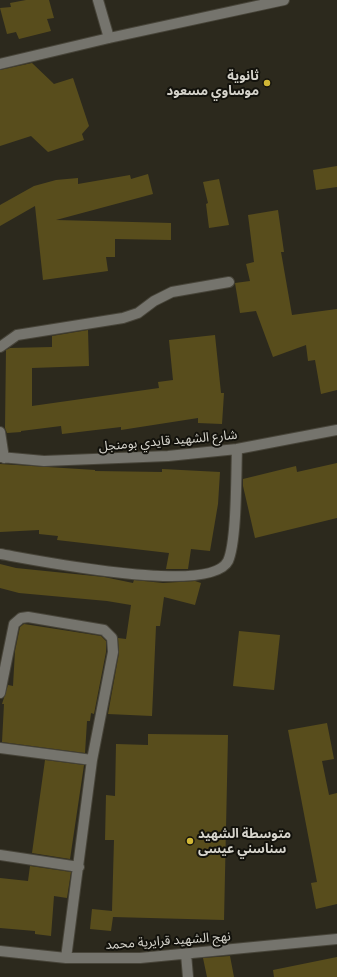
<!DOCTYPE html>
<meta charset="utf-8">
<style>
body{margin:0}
canvas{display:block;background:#2c291d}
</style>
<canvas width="337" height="977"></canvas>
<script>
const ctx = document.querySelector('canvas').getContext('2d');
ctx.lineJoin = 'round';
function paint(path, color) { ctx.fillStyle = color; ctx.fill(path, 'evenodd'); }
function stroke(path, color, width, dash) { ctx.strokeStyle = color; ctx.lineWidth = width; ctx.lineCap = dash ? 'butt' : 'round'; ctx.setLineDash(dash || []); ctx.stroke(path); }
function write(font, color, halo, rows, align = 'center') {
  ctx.font = font + ' "IBM Plex Serif","Noto Sans Arabic",serif'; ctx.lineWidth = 4; ctx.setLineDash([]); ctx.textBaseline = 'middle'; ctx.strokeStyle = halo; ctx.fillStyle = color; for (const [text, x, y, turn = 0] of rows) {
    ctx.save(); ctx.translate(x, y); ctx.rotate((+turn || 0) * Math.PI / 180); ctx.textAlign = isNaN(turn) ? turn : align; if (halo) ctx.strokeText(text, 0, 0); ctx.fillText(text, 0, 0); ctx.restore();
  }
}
paint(new Path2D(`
 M26 0H49L54 18 47 19 51 31 19 39 16 32 7 34 0 8 11 7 10 3Z
 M32 63 54 84 73 78 89 126 82 134 84 140 48 152 31 136 0 146V70Z
 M337 166V187L316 190 313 170Z
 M148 174 153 194 56 220 171 223V240L115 239V257H106L108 271 43 280 35 206 0 226V205L34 186 56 180 78 178V184L130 175 131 179Z
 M219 179 229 225 209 228 206 204 208 203 203 182Z
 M278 210 284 252H281L292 315 337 309V390L321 394 315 360 308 361 306 345 273 357 256 311 240 313 235 283 250 281 246 264 254 262 248 215Z
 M88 330 89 366 32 368V406L159 388 158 382 173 380 169 340 215 335 221 393H224L222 424 198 423V418L121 430V427L62 434 61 426 21 431V432L7 433 5 428 6 350 10 348 52 347V336Z
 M337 463V518L255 538 243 486V479L296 466 297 472Z
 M0 464 95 470V471L162 472V469L220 472 218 504 210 551 191 549 188 569H166L169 553 57 540 58 536 39 534V530L0 532Z
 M0 564 16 568 104 577 133 583 134 580 163 583 195 581 201 583 195 605 164 597 160 626H156L152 716 108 714 119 653 118 638 126 639 131 605 107 601 19 593 0 588Z
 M24 624 101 636 106 641V652L94 714 91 713 90 721H87L85 753 2 742 4 704H2L8 685 13 686 15 651 20 627Z
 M239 631 280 635 274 690 233 686Z
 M327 723 334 759 322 761 329 795 337 793V904L316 909 311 883 317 882 288 730Z
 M148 734 228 735 224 920 113 917 111 931 90 929 92 909 112 911 114 840H105L106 795 115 796 116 744 148 745Z
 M45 760 84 765 70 859 32 853Z
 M30 866 71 872 67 898 54 896 51 936 35 934V931L0 928V878L28 881Z
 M230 956 234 977H207L203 958Z
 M337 957V977H274L273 970Z`), '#584d1c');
const minor = new Path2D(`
 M98 0 109 38
 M0 64 109 38 284 0
 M0 347 17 335 123 318 138 313 154 301 172 292 229 282
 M0 432 4 458
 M0 457 44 461 168 456 237 449 337 430
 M0 554C35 560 210 596 228 561 237 541 236 474 237 449
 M0 693 14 624 21 618 28 617 104 630 112 638 113 652 92 760 66 958
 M0 748 92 760
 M0 855 79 867
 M0 951 66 958H140L337 939
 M186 954 188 977`);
stroke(minor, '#474439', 12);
stroke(minor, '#75746d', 10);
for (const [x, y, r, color] of [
 [267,83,4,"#d1b736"],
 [190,841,4,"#d1b736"]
]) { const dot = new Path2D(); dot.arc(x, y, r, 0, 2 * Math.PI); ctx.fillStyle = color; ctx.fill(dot); stroke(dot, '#13120c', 1.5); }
write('bold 13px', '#d6d4cc', '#13120c', [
 ["ثانوية",259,76],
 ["موساوي مسعود",259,91],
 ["متوسطة الشهيد",198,834,"left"],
 ["سناسني عيسى",198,849,"left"]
], 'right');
write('13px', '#d6d4cc', '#13120c', [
 ["شارع الشهيد قايدي بومنجل",168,441,-5],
 ["نهج الشهيد قرايرية محمد",168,941,-4]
]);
</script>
